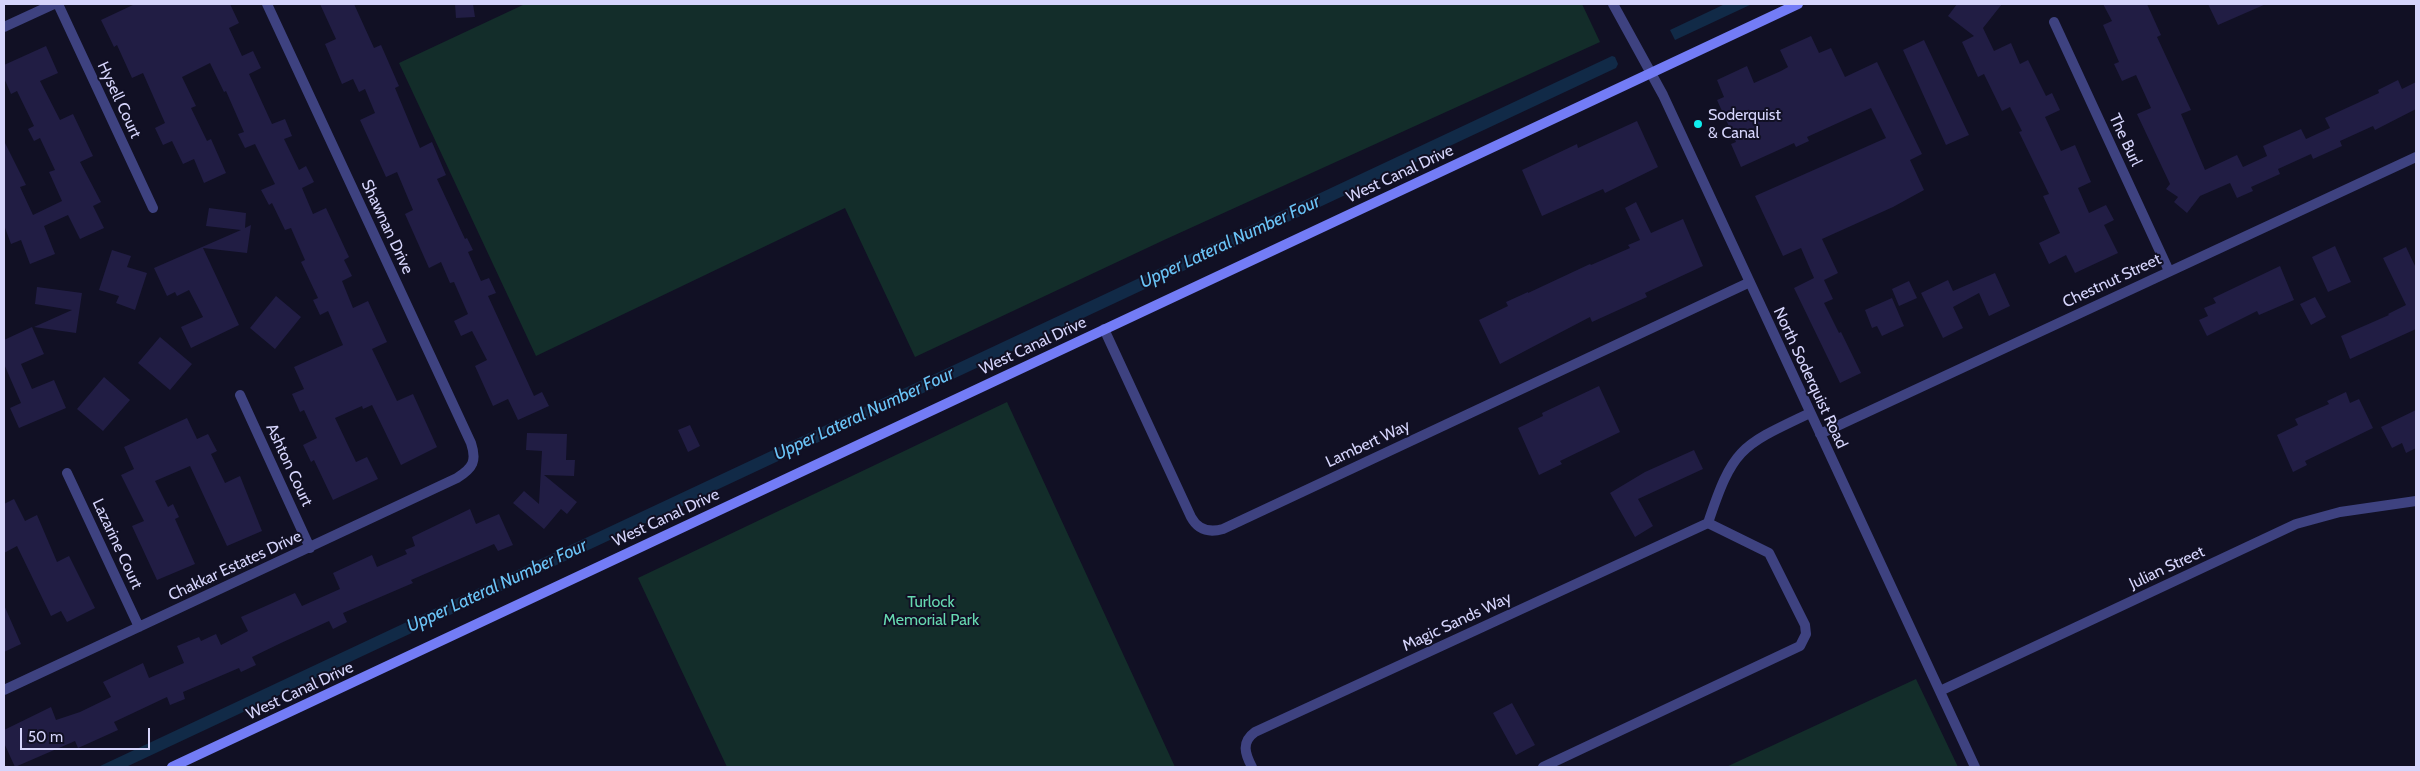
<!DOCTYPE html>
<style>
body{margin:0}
#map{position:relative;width:2420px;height:771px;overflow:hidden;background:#111024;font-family:Cabin,sans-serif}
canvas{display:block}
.frame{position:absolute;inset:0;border:5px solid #d6d5fc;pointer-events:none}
.scale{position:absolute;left:20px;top:728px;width:130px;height:22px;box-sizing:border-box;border:2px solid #d6d5fc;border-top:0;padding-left:6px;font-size:15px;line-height:18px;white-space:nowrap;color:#d6d5fc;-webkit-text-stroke:4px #111024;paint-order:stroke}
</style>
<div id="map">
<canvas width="2420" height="771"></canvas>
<div class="frame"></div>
<div class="scale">50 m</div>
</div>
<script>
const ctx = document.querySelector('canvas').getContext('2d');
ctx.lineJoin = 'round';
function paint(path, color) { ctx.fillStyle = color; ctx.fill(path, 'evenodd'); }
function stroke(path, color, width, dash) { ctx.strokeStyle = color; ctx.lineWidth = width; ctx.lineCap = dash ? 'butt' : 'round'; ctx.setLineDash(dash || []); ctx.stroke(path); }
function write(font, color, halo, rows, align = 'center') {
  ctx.font = font + ' Cabin,sans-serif'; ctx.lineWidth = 4; ctx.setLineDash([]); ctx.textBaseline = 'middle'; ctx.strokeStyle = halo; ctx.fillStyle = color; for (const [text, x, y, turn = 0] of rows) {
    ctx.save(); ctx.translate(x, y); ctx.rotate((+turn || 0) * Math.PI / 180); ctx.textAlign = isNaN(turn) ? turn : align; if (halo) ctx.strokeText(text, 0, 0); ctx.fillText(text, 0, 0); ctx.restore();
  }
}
paint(new Path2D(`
 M525 4H1582L1600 42 1164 240 915 357 845 208 536 356 399 63Z
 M1007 402 1175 767H727L638 578Z
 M1916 679 1958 767H1726Z`), '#132d2a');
paint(new Path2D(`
 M1725 4H1752L1675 40 1670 30Z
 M1612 56 1615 57 1618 64 1616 68 126 767H98Z`), '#112a47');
paint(new Path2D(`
 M135 4H230L239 23 229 28 242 56 253 51 261 68 249 74 272 124 285 119 292 136 284 139 299 170 306 166 314 182 302 188 313 214 326 208 349 257 344 260 352 276 342 281 353 308 368 301 387 342 372 349 397 401 413 394 437 447 401 465 372 405 363 409 362 406 335 418 356 462 367 457 378 479 333 500 314 460 311 462 303 445 317 438 304 410 300 412 292 394 304 389 294 367 343 345 328 311 320 315 313 300 318 298 301 262 305 260 291 228 285 230 272 203 269 205 261 190 275 184 255 144 245 148 238 134 244 132 226 91 224 92 210 63 182 77 196 106 191 108 207 141 211 139 226 173 204 183 194 159 183 164 172 141 163 145 155 128 165 123 143 73 132 78 117 45 114 47 101 20Z
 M320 4H354L374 48 381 45 399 86 395 88 420 148 432 142 446 175 437 179 465 239 467 238 473 250 468 252 481 281 489 278 496 293 488 296 534 396 542 392 549 406 518 420 508 399 493 406 475 366 487 360 472 331 461 336 454 321 468 314 454 282 450 283 441 262 429 268 405 214 413 210 397 172 386 177 360 120 375 113 365 89 359 92 353 79 342 84 325 44 336 39Z
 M455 4H473L475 17 456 18Z
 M1957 4H2002L1983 28 1994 51 2011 43 2020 64 2028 60 2046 96 2052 93 2060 110 2045 117 2061 151 2075 145 2091 182 2078 188 2089 213 2106 205 2114 220 2104 225 2118 253 2075 273 2066 255 2049 264 2039 243 2060 233 2043 196 2049 194 2019 132 2022 131 2010 107 2002 111 1984 74 1978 77 1962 42 1974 36 1948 16Z
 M2103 4H2147L2161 35 2157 37 2191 110 2181 114 2205 170 2237 155 2243 167 2267 156 2263 146 2301 129 2306 139 2330 128 2325 118 2379 93 2378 90 2398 80 2402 89 2416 82V109L2375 130 2373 126 2340 141 2342 146 2313 159 2311 154 2278 169 2280 174 2251 187 2253 191 2237 198 2230 183 2200 196 2187 213 2174 202 2178 197 2166 189 2170 184 2137 114 2151 108 2136 75 2122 81 2114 64 2119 62 2103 25 2112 21Z
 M2208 4H2266L2218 25Z
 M1811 36 1819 53 1831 48 1845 77 1877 62 1922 154 1910 160 1924 190 1893 207 1822 239 1838 273 1824 280 1833 299 1824 303 1839 333 1841 332 1861 373 1840 383 1794 288 1814 278 1801 248 1783 256 1755 196 1886 138 1871 108 1807 137 1809 141 1796 147 1794 143 1741 167 1731 144 1736 142 1717 100 1724 97 1717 80 1747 66 1754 83 1781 71 1788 67 1780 50Z
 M1924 40 1969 135 1946 145 1903 50Z
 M46 46 58 73 40 81 60 120 73 114 93 156 80 162 101 202 93 206 104 228 80 239 68 215 44 226 55 254 30 264 21 240 11 244 4 225V141L26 185 20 187 33 215 62 201 49 172 55 170 40 138 34 141 28 129 34 126 17 91 11 94 4 78V65Z
 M1637 121 1658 167 1605 193 1603 189 1542 216 1522 170 1577 144 1578 148Z
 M1636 202 1651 233 1683 219 1703 266 1645 293 1647 297 1592 322 1590 317 1500 364 1479 320 1508 306 1506 302 1528 292V293L1590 264 1591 265 1630 248 1628 245 1640 240 1625 208Z
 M209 208 246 213 245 228 251 225 247 253 203 248 239 325 191 348 181 327 203 317 189 290 177 296 175 292 167 296 154 268 241 230 206 226Z
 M2335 246 2351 282 2328 292 2312 257Z
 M2406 247 2416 268V329L2350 359 2341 336 2389 315 2388 314 2406 305 2383 258Z
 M112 250 131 256 127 267 147 273 135 310 116 303 119 296 99 290Z
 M2280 266 2294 300 2259 315 2257 311 2207 336 2199 320 2208 316 2204 308 2216 303 2213 298Z
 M1995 273 2010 306 1989 316 1979 293 1953 307 1963 328 1943 338 1921 293 1948 280 1953 291Z
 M1909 281 1917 298 1899 306 1892 289Z
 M37 287 82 293 76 333 34 327 72 310 35 304Z
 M276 296 301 317 275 349 250 328Z
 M2315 297 2326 317 2311 325 2300 304Z
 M1892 298 1904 326 1882 336 1877 326 1872 328 1865 310Z
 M32 327 44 354 21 364 32 389 54 380 66 408 19 428 10 408 21 403 4 364V340Z
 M160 337 192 364 170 390 138 363Z
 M104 377 130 400 103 431 77 409Z
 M1599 386 1620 432 1560 461 1562 464 1539 475 1518 428 1543 416 1542 413Z
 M2346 392 2350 403 2359 399 2373 428 2305 461 2307 465 2293 472 2277 435 2298 425 2295 419 2329 404 2327 401Z
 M2416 410V448L2406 453 2402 443 2392 448 2381 427Z
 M187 418 197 439 208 434 217 451 211 454 225 483 240 476 262 531 227 546 190 466 155 481 168 507 173 504 179 517 175 519 195 564 157 580 132 526 144 521 121 475 134 469 124 447Z
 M690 425 700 446 688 452 678 430Z
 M527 433 567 434 566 460H575L574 476 544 475 577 502 567 514 561 509 544 529 513 503 524 491 539 504 542 451 526 450Z
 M1694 450 1703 469 1638 499 1653 526 1635 537 1610 493 1645 472Z
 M14 499 25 521 37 515 57 562 69 556 95 608 67 622 61 611 51 616 17 546 4 553V504Z
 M470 509 476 524 499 514 513 545 498 551 494 544 411 580 413 583 343 613 347 622 333 629 329 621 281 643 252 657 256 665 241 672 239 668 183 692 185 699 170 705 167 697 114 722 118 730 87 744 78 748 75 741 15 767 4 743V730L51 707 56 720 80 712 111 697 103 682 143 663 149 678 184 663 177 646 199 637 201 641 216 634 221 645 248 631 241 617 295 593 302 606 340 589 333 573 372 555 377 567 407 554 405 550 415 546 412 537Z
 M4 605 21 644 4 652Z
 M1512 703 1535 745 1516 755 1493 713Z`), '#211d44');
stroke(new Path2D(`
 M58 4 153 208
 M1613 4 1663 95 1975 767
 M2054 22 2169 271
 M4 27 54 4
 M1104 329 1191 517C1198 530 1209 533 1223 529L1748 283
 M240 395 310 548
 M1820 434 2416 157
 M67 473 139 627
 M4 690 457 478C473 468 477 461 471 443L267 4
 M1940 691 2296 524 2340 512 2416 501
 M1252 767C1245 754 1241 742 1255 732L1708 523C1733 448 1740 446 1810 413
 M1543 767 1800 646 1806 634 1805 625 1769 553 1708 523`), '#3e4280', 10);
stroke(new Path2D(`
 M172 767 1798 4`), '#737cf6', 10);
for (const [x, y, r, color] of [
 [1698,124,5,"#0feeef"]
]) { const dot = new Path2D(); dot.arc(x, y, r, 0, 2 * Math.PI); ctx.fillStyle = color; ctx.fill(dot); stroke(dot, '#111024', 2); }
write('16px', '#d6d5fc', '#111024', [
 ["Hysell Court",119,100,65],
 ["The Burl",2125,140,65],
 ["West Canal Drive",1400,174,-25],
 ["Shawnan Drive",387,227,65],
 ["Chestnut Street",2112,281,-25],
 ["West Canal Drive",1033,346,-25],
 ["North Soderquist Road",1810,378,65],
 ["Lambert Way",1368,444,-25],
 ["Ashton Court",289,465,65],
 ["West Canal Drive",666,518,-25],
 ["Lazarine Court",117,544,65],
 ["Chakkar Estates Drive",235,566,-25],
 ["Julian Street",2167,568,-25],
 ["Magic Sands Way",1457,622,-25],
 ["West Canal Drive",300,691,-25]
]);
write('16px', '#d6d5fc', '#111024', [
 ["Soderquist",1708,115],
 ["& Canal",1708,133]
], 'left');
write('16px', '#66d8b0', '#111024', [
 ["Turlock",931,602],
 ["Memorial Park",931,620]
]);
write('italic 18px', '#6ac3f6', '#111024', [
 ["Upper Lateral Number Four",1230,242,-25],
 ["Upper Lateral Number Four",864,414,-25],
 ["Upper Lateral Number Four",497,586,-25]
]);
</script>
